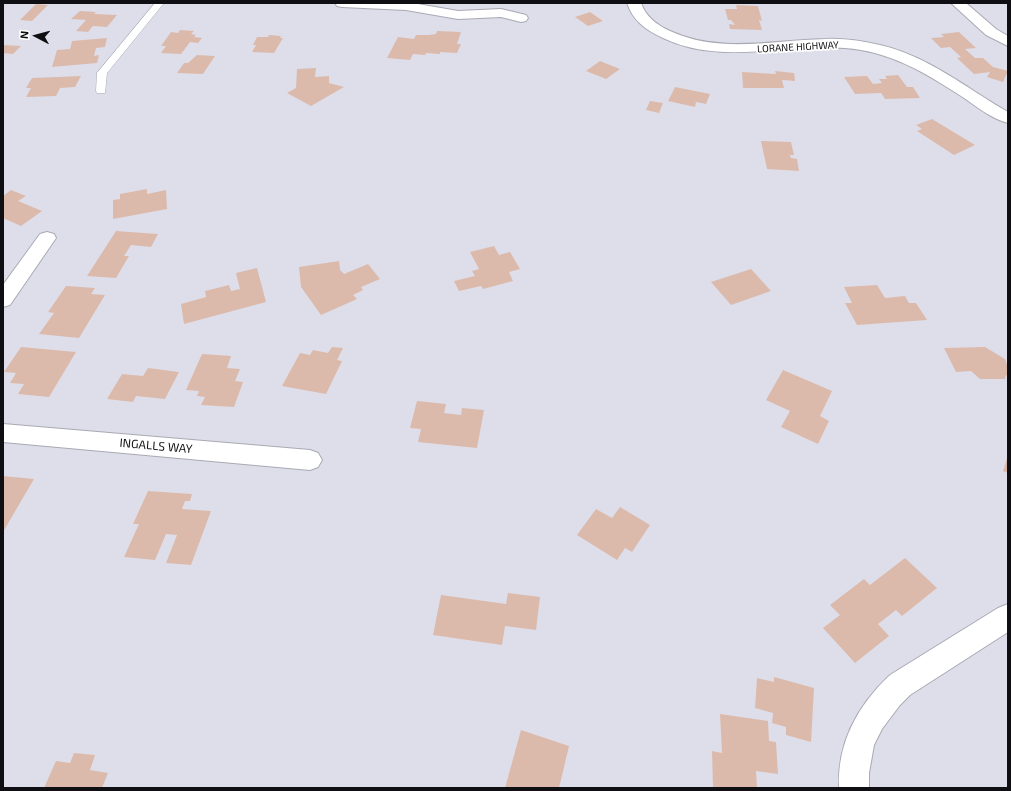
<!DOCTYPE html>
<style>
body{margin:0}
#map{position:relative;width:1011px;height:791px;overflow:hidden;background:#dedeea;font-family:"Exo 2",sans-serif}
canvas{display:block}
.frame{position:absolute;inset:0;border:4px solid #0f0f13;pointer-events:none}
.north{position:absolute;left:16px;top:16px;width:40px;height:40px;-webkit-text-stroke:3px #fff;paint-order:stroke;rotate:276deg;font-size:11px;font-weight:700;line-height:16px;text-align:center;color:#0f0f13}
.north::after{content:'';display:block;margin:auto;width:14px;height:18px;background:#0f0f13;clip-path:polygon(50% 0,100% 100%,50% 72%,0 100%)}
</style>
<div id="map">
<canvas width="1011" height="791"></canvas>
<div class="frame"></div>
<div class="north">N</div>
</div>
<script>
const ctx = document.querySelector('canvas').getContext('2d');
ctx.lineJoin = 'round';
function paint(path, color) { ctx.fillStyle = color; ctx.fill(path, 'evenodd'); }
function stroke(path, color, width, dash) { ctx.strokeStyle = color; ctx.lineWidth = width; ctx.lineCap = dash ? 'butt' : 'round'; ctx.setLineDash(dash || []); ctx.stroke(path); }
function write(font, color, halo, rows, align = 'center') {
  ctx.font = font + ' "Exo 2",sans-serif'; ctx.lineWidth = 3.5; ctx.setLineDash([]); ctx.textBaseline = 'middle'; ctx.strokeStyle = halo; ctx.fillStyle = color; for (const [text, x, y, turn = 0] of rows) {
    ctx.save(); ctx.translate(x, y); ctx.rotate((+turn || 0) * Math.PI / 180); ctx.textAlign = isNaN(turn) ? turn : align; if (halo) ctx.strokeText(text, 0, 0); ctx.fillText(text, 0, 0); ctx.restore();
  }
}
paint(new Path2D(`
 M36 4 48 5 32 21 20 20Z
 M736 5 758 6 762 21 759 20 762 30 730 29 729 24 735 25 731 20H728L725 9H737Z
 M80 11 96 12 94 14 117 15 107 27 93 26 88 32 76 31 86 20 71 19Z
 M590 12 603 21 588 26 575 17Z
 M180 30 194 31 191 34 196 35 194 37 202 38 198 43 190 42 181 54 161 53 166 46H161L171 32 178 33Z
 M437 31 461 32 457 44H461L457 53 440 52V54L426 53 425 55 413 54 410 60 387 58 398 37 414 39 416 35H429L436 34Z
 M959 32 976 48 965 49 975 58H983L993 67 1008 71 1003 82 987 77 990 72 974 74 957 58 961 57 950 47 941 48 931 38 944 37 941 34Z
 M269 35 281 36 280 38H283L274 53 252 52 256 45H253L257 37H268Z
 M107 38 105 47 96 48 94 56 99 55 97 63 52 67 57 50 70 49 72 41Z
 M3 45 21 46 13 54 3 53Z
 M197 55 215 56 203 74 177 73 184 63H188Z
 M600 61 620 69 606 79 586 71Z
 M316 68 315 77 329 76V83L344 87 311 106 287 93 296 88 297 69Z
 M775 71 794 73 795 81 782 80 784 88H743L742 72 776 74Z
 M898 75 907 87H913L920 98 885 99 881 93 855 94 844 77 867 76 873 84 882 83 879 79H887L885 76Z
 M81 76 75 87 60 88 56 96 26 97 31 88H26L32 78Z
 M675 87 710 94 706 104 696 102 695 107 668 101Z
 M650 101 663 103 659 113 646 110Z
 M932 119 975 145 954 155 917 131 922 129 916 125Z
 M761 141 791 142 794 155H790L791 158 797 159 799 171 767 169Z
 M147 189V194L166 190 167 209 113 219V200L120 199V194Z
 M11 190 26 196 18 201 42 211 21 226 3 218V196Z
 M116 231 158 234 151 247 131 245 124 256H129L116 278 87 276Z
 M494 246 499 255 510 252 520 269 509 272 513 281 483 289 481 286 459 291 454 281 475 276 472 271 479 269 470 252Z
 M339 261 340 270 344 274 368 264 380 279 361 287 363 290 353 295 357 299 321 315 301 287 299 267Z
 M257 268 266 302 184 324 181 304 206 297 205 291 229 285 231 291 240 289 236 273Z
 M751 269 771 291 731 305 711 282Z
 M877 285 885 298 905 296 909 303H916L927 320 857 325 845 303H852L844 287Z
 M66 286 95 288 91 294 105 295 79 338 39 334 54 313 48 312Z
 M21 347 76 352 49 397 18 394 24 384 10 383 16 373 4 372Z
 M332 347 343 348 337 360 342 361 326 394 282 386 300 353 310 355 313 350 328 353Z
 M985 347 1005 359 1008 367V376L1006 375 1005 379H980L971 371 956 372 944 348Z
 M202 354 231 356 227 368 240 369 235 381 243 382 234 407 201 405 205 397 197 396 199 391 186 390Z
 M148 368 179 372 165 399 136 396 133 402 107 399 122 374 143 376Z
 M783 370 832 391 820 416 829 421 818 444 781 427 790 411 766 400Z
 M417 401 446 404 444 413 461 415 462 408 484 410 477 448 418 442 421 429 410 428Z
 M1008 455V473L1003 471Z
 M3 476 34 479 3 532Z
 M148 491 192 494 190 501H185L182 509 211 511 191 565 166 563 177 535 166 534 155 560 124 557 139 524H133Z
 M620 507 650 525 632 552 625 548 617 560 577 535 596 509 612 518Z
 M905 558 937 588 902 616 896 610 878 624 889 636 855 663 823 628 840 615 830 605 864 579 870 585Z
 M508 593 540 597 536 630 505 626 502 645 433 635 441 595 506 604Z
 M774 677 814 688 811 742 786 735V727L772 723 773 713 755 708 757 678 774 682Z
 M720 714 768 721 769 741 776 742 778 774 756 771 757 788H713L712 751 722 753Z
 M521 730 569 746 559 788H505Z
 M74 753 95 755 90 770 108 773 102 788H44L56 761 70 763Z`), '#dcbaab');
const service = new Path2D(`
 M155 3H164L107 73 105 93H97L96 91 97 73Z`);
const minor = new Path2D(`
 M335 3H412L458 11 501 9 526 15 528 18 526 21 521 22 501 17 458 19 406 10 342 7 337 6Z
 M951 3H966L996 29 1008 36V46L986 35Z
 M47 232 54 234 56 238 10 305 3 307V285L40 234Z
 M3 424 310 450 318 453 322 460 318 467 310 470 3 442Z
 M1008 604V632L910 695 900 705 882 729 874 745 869 773V788H839C837 743 858 705 890 675L998 608Z`);
const tertiary = new Path2D(`
 M627 3H641C646 17 657 25 670 31 720 54 773 40 826 39 844 38 862 41 880 45 928 56 966 88 1008 112V123C991 119 975 105 961 96 924 72 889 51 845 48 783 43 722 66 663 38 646 30 633 21 627 3Z`);
stroke(service, '#a9a9b4', 1);
stroke(minor, '#a9a9b4', 2);
stroke(tertiary, '#a9a9b4', 2);
paint(service, '#fff');
paint(minor, '#fff');
paint(tertiary, '#fff');
write('10px', '#0f0f13', '#fff', [
 ["LORANE HIGHWAY",798,47,-3]
]);
write('12px', '#0f0f13', '#fff', [
 ["INGALLS WAY",156,446,5]
]);
</script>
